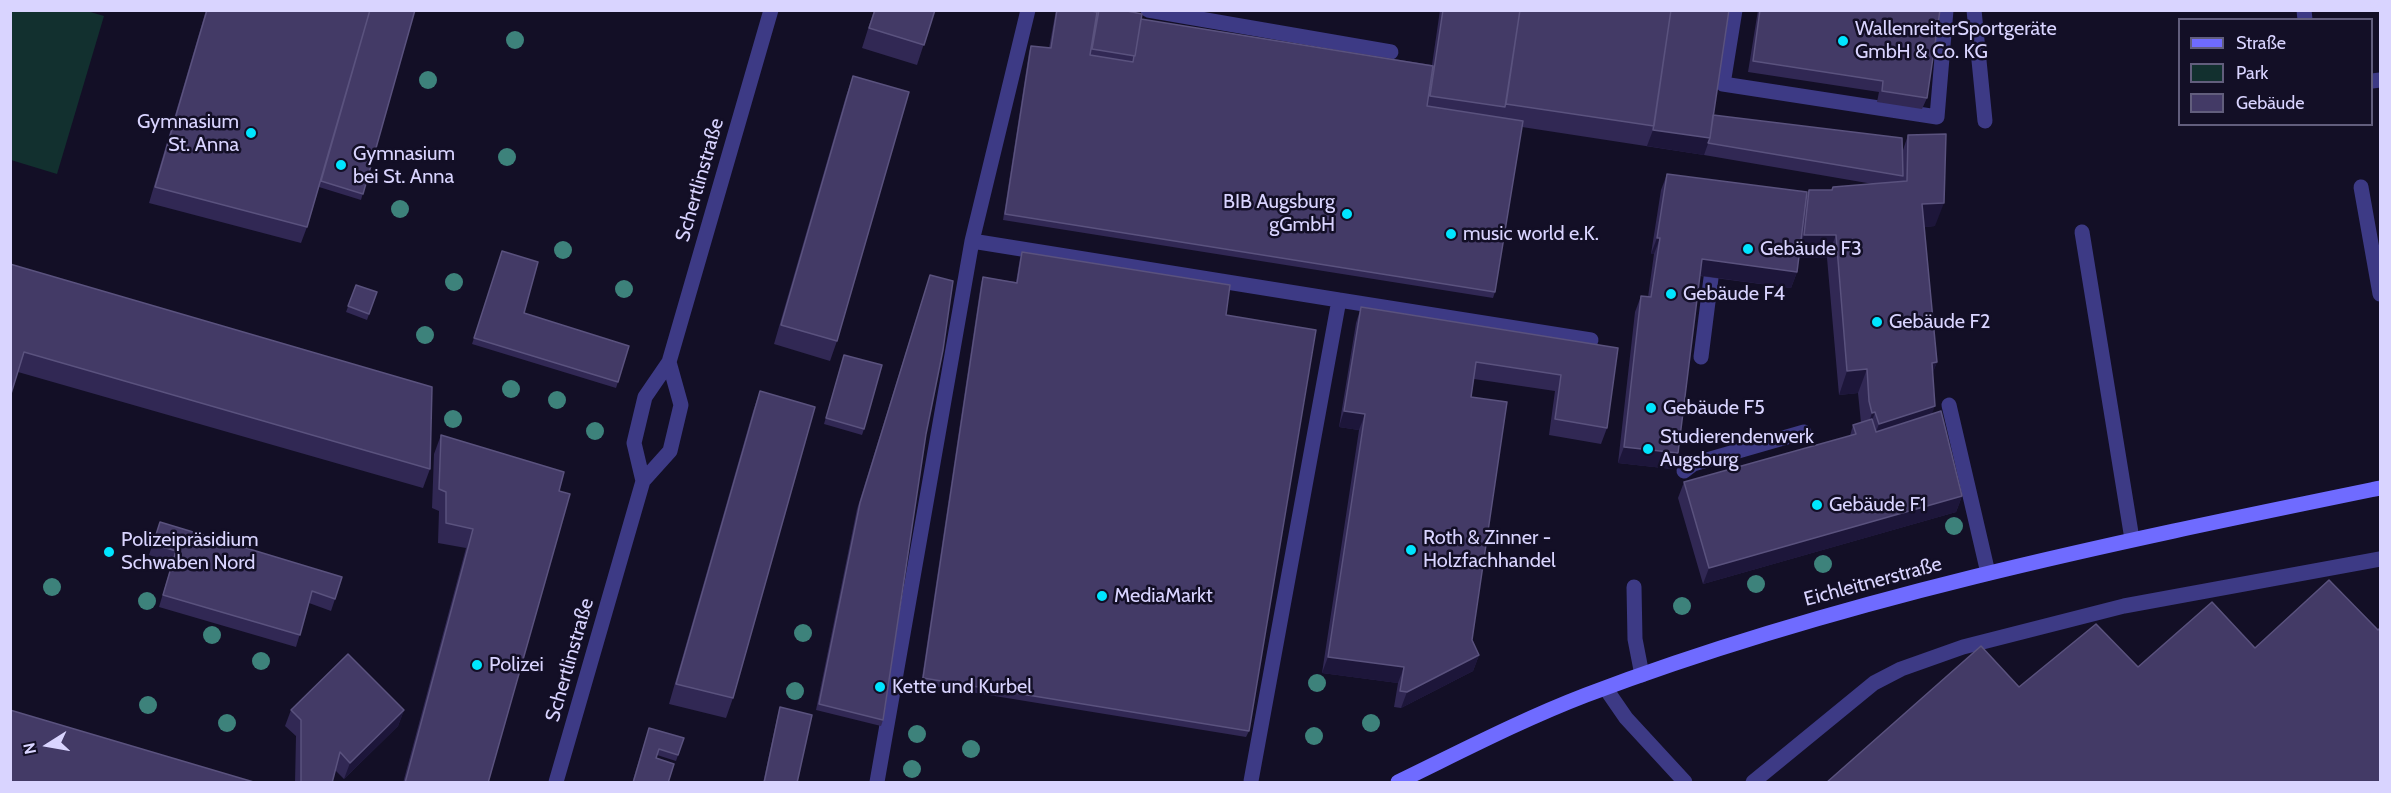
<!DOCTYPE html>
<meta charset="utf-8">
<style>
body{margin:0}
#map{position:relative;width:2391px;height:793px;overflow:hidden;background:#130f26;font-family:Cabin,sans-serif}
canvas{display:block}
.frame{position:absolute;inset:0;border:12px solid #d9d4ff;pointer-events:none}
.legend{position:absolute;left:2178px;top:18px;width:195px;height:108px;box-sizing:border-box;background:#130f26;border:2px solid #625e7d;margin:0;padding:8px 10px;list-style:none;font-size:18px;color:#d9d4ff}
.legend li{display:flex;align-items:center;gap:12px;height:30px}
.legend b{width:30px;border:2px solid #625e7d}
.north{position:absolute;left:18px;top:715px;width:60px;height:60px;-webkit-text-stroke:4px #130f26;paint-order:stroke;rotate:259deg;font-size:16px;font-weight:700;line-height:24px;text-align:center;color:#d9d4ff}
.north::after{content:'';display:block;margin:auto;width:21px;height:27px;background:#d9d4ff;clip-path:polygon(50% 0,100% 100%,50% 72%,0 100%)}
</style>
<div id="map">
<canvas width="2391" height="793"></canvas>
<div class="frame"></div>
<ul class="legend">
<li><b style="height:8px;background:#6f6bff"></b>Straße</li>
<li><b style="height:16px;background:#12302f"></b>Park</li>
<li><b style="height:16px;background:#433a66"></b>Gebäude</li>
</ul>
<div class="north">N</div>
</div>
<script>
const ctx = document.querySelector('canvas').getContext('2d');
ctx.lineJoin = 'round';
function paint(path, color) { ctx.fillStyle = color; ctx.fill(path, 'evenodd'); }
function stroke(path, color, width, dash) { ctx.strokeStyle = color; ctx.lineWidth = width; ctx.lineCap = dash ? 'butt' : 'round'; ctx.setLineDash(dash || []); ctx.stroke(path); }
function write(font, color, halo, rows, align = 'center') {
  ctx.font = font + ' Cabin,sans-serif'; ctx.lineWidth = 5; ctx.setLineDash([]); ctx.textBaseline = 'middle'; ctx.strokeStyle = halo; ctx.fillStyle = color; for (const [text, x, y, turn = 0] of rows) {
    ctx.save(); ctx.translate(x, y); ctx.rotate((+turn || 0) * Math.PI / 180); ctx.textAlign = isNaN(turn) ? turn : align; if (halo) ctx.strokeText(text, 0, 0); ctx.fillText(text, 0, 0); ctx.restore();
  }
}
paint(new Path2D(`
 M10 11H87L104 16 57 174 11 160Z`), '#12302f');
stroke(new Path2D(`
 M1148 10 1391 52
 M1735 10 1723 84 1937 117 1946 10
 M1974 10 1985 121
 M2304 10 2305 20
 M2372 81 2380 80
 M2361 187 2380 294
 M2082 232 2132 539
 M972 241 1339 300 1251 781
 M1339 300 1591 340
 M1701 357 1711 278
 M1949 405 1988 573
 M1684 471 1693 464 1804 432
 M1634 587 1635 639 1642 675
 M1606 689 1626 718 1685 782
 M877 782 972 241 1028 10
 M1753 782 1874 683 1901 669 1963 647 2124 606 2380 559`), '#3d3a85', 15);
stroke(new Path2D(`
 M643 481 634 443 645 397 669 362 771 10
 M556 782 643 481 670 451 681 405 669 362`), '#3d3a85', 15);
stroke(new Path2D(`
 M1398 782C1460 752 1521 720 1586 695 1842 598 2112 543 2380 488`), '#6f6bff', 15);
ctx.fillStyle = '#3d827b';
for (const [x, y] of [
 [515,40],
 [428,80],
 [507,157],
 [400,209],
 [563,250],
 [454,282],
 [624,289],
 [425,335],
 [511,389],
 [557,400],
 [453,419],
 [595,431],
 [1954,526],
 [1823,564],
 [1756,584],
 [52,587],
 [147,601],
 [1682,606],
 [803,633],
 [212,635],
 [261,661],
 [1317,683],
 [795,691],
 [148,705],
 [227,723],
 [1371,723],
 [917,734],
 [1314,736],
 [971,749],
 [912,769]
]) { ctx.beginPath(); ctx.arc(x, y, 9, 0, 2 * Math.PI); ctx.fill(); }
paint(new Path2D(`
 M206 10H415L361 200 319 187 307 227 301 243 149 203Z
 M874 10H935L917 65 862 48Z
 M1056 10H1086L1097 12 1098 10H1122L1141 19 1432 65 1440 10H1729L1713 115 1903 150 1908 135 1935 226 1924 227 1937 362 1932 374V414L1962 496 1956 512 1703 584 1678 498 1684 482 1850 436 1853 425 1861 423 1858 393 1839 395 1827 258H1799L1797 272 1791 288 1700 276 1678 453 1672 469 1618 463 1635 312 1641 296 1648 297 1654 254H1651L1661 190 1667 174 1806 199 1809 190H1832L1873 184 1704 155 1522 127 1495 292 1493 298 1003 220 1029 52 1031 46 1049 48Z
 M1758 10H1940L1927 98 1922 109 1877 102 1879 92 1748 72Z
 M853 76 837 341 830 361 774 344 846 96Z
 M502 251 524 313 618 382 616 388 472 344Z
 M1022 252 1226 315 1249 731 1246 737 921 684 981 283 983 277 1016 282 1020 258Z
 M10 264 430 469 423 488 18 372Z
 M928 281 926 434 883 720 881 726 816 710 857 509Z
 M356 285 377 292 367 320 346 312Z
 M1361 307 1618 348 1607 428 1601 444 1549 435 1555 391 1474 379 1471 397 1472 640 1479 655 1473 671 1401 708 1394 707 1398 683 1322 673 1359 430 1339 427 1356 323Z
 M842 361 864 429 862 435 824 424Z
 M760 391 733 698 726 718 669 704 753 411Z
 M441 435 559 491 488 783H403L466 548 438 543 439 511 432 508 434 454Z
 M160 522 335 599 331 611 309 603 296 647 159 607 172 563 149 555Z
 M780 707 797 783H763L778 714Z
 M291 710H404L398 726 344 779 335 770 332 783H295L296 736 285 726Z
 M649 728 684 738 676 761 657 755 632 783Z`), '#312854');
paint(new Path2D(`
 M1653 130 1710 138 1704 155 1647 146Z
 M1944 203 1935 226 1914 228 1922 204Z
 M1804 235H1836L1827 258H1795Z
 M1657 238H1660L1654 254H1651Z
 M1702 259 1797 272 1791 288 1696 275Z
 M1937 362 1928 386 1932 363Z
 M1867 369 1858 393 1839 395 1847 371Z
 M1935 406 1926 430 1870 448 1879 424Z
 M1344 411 1365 414 1359 430 1339 427Z
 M1875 412 1867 436 1864 437 1872 413Z
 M1624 447 1678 453 1672 469 1618 463Z
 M1962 496 1956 512 1703 584 1709 568Z
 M1479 655 1473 671 1401 708 1407 692Z
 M1328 657 1404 667 1398 683 1322 673Z
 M404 710 398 726 344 779 350 763Z`), '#1d163a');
const building = new Path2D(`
 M207 10H370L307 227 155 187Z
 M370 10H415L363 194 321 181Z
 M875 10H935L924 45 869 28Z
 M1057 10H1086L1097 12 1090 55 1133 62 1134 56H1135L1141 19 1433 66 1427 106 1523 121 1495 292 1005 214 1031 46 1051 48Z
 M1099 10H1122L1142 14 1135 56 1092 49Z
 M1443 10H1520L1505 107 1430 96Z
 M1520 10H1671L1654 126 1506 104Z
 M1671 10H1729L1710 138 1653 130Z
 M1760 10H1940L1927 98 1882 91 1883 81 1753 61Z
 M853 76 909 92 837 341 781 325Z
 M1713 115 1902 138 1903 176 1708 143 1710 138Z
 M1946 134 1944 203 1922 204 1937 362 1932 363 1935 406 1879 424 1875 412 1872 413 1869 401 1867 369 1847 371 1836 235H1804L1809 190H1832L1833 187 1907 181 1908 135Z
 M1667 174 1807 192 1797 272 1702 259 1678 453 1624 447 1641 296 1651 297 1660 238H1657Z
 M502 251 538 262 524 313 629 346 618 382 474 338Z
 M1022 252 1230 285 1226 315 1316 330 1249 731 923 678 983 277 1017 283Z
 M10 264 432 387 430 469 24 352 10 397Z
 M930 275 953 281 943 350 926 434 883 720 819 704 860 503Z
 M356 285 377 292 369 314 348 306Z
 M1361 307 1618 348 1607 428 1555 419 1561 375 1476 362 1471 397 1507 402 1472 640 1479 655 1407 692 1400 691 1404 667 1328 657 1365 414 1344 411Z
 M844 355 882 365 864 429 826 418Z
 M760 391 815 407 733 698 676 684Z
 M1941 411 1962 496 1709 568 1684 482 1856 434 1853 425 1872 419 1876 432Z
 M441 435 564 472 559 491 570 494 488 783H405L473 529 446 523V492L439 489Z
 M160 522 342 577 335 599 312 591 300 635 163 595 176 551 153 544Z
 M2329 580 2378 630 2380 628V783H1826L1981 646 2019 687 2096 624 2138 667 2212 602 2255 648Z
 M348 654 404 710 350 763 340 752 332 783H301V720L291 710Z
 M780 707 812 715 797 783H764Z
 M10 710 257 783H10Z
 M649 728 684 738 678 755 659 749 656 758 674 764 668 783H633Z`);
paint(building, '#433a66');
stroke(building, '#5a527e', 1.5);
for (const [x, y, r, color] of [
 [1843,41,6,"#00e5ff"],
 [251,133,6,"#00e5ff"],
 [341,165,6,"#00e5ff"],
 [1347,214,6,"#00e5ff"],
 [1451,234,6,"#00e5ff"],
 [1748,249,6,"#00e5ff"],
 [1671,294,6,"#00e5ff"],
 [1877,322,6,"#00e5ff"],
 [1651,408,6,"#00e5ff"],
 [1648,449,6,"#00e5ff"],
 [1817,505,6,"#00e5ff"],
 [1411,550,6,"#00e5ff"],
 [109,552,6,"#00e5ff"],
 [1102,596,6,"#00e5ff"],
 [477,665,6,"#00e5ff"],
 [880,687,6,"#00e5ff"]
]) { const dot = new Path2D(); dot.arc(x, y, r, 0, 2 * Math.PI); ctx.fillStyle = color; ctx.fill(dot); stroke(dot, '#130f26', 2); }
write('20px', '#d9d4ff', '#130f26', [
 ["WallenreiterSportgeräte",1855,29],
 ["GmbH & Co. KG",1855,52],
 ["Gymnasium",239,122,"right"],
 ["St. Anna",239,145,"right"],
 ["Gymnasium",353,154],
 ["bei St. Anna",353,177],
 ["BIB Augsburg",1335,202,"right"],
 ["gGmbH",1335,225,"right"],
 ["music world e.K.",1463,234],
 ["Gebäude F3",1760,249],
 ["Gebäude F4",1683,294],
 ["Gebäude F2",1889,322],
 ["Gebäude F5",1663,408],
 ["Studierendenwerk",1660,437],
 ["Augsburg",1660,460],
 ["Gebäude F1",1829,505],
 ["Roth & Zinner -",1423,538],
 ["Holzfachhandel",1423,561],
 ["Polizeipräsidium",121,540],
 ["Schwaben Nord",121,563],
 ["MediaMarkt",1114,596],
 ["Polizei",489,665],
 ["Kette und Kurbel",892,687]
], 'left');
write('20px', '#d9d4ff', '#130f26', [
 ["Schertlinstraße",700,180,-74],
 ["Eichleitnerstraße",1873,582,-15],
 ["Schertlinstraße",570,660,-74]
]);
</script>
